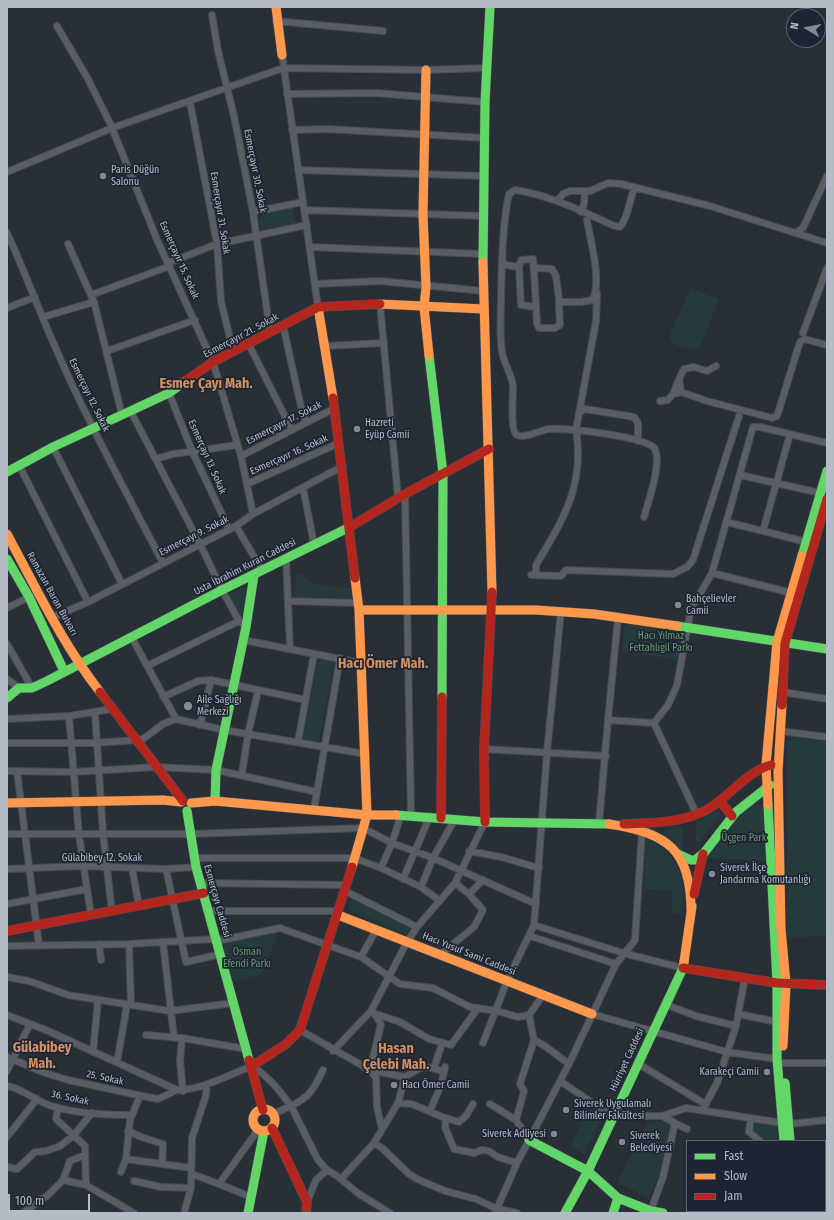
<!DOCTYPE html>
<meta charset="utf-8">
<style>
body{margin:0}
#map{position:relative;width:834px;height:1220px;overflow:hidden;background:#292f36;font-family:"Fira Sans Condensed",sans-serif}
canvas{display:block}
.frame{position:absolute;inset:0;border:8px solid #b3bbc7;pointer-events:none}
.legend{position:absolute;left:686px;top:1140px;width:140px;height:72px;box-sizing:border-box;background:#1c2531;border:1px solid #58616d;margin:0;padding:5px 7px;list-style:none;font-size:12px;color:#b3bbc7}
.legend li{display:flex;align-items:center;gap:8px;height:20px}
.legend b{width:20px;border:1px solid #58616d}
.north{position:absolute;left:786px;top:8px;width:40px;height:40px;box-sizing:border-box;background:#1c2531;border:1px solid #58616d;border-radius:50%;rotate:280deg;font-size:11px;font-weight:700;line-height:16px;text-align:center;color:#b3bbc7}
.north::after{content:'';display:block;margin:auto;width:14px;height:18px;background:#838a94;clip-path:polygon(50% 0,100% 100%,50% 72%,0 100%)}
.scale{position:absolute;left:8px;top:1194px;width:82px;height:18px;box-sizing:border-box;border:2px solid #b3bbc7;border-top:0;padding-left:5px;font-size:12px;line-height:14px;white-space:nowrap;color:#b3bbc7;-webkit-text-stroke:3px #1c2531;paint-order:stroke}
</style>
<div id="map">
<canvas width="834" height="1220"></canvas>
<div class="frame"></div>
<ul class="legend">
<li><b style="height:5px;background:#63d668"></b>Fast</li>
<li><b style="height:5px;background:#ff974d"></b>Slow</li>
<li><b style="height:5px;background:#b3261e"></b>Jam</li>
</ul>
<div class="north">N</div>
<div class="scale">100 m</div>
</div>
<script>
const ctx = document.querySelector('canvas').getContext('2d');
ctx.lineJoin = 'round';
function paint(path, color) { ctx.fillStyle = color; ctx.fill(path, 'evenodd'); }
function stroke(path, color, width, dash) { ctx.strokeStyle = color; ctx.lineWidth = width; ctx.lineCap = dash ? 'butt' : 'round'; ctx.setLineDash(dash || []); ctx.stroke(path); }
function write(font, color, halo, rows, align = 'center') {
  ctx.font = font + ' "Fira Sans Condensed",sans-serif'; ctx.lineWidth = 3.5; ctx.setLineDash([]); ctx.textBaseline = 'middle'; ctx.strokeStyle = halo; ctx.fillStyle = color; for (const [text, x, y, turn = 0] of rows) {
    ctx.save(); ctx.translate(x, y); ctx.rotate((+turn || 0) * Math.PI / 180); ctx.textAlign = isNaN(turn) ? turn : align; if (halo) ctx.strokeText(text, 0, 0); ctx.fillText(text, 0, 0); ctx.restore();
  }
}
paint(new Path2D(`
 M292 207 296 225 262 232 259 222 262 214Z
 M690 288 719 299 700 348 698 347 692 350 675 345 669 337Z
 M301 573C313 588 334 586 352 588V598L302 599 295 596 296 574Z
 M243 588H246L244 616 239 614 229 595 230 593Z
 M630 623 684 630 679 660 622 651 624 626Z
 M318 659 334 662 319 742 303 739Z
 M794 738 827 741V936L787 938V742Z
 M744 804 765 805 766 861 704 858Z
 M715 811 720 812 721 815 696 846V821Z
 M669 826 683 827 684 856 666 839 663 833 665 827Z
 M646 839C662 840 678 864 682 879 684 889 683 902 682 913H672L671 891 644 889Z
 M352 896 411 926 406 935 349 909Z
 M279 931 262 974 232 983 221 944Z
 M588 1108 604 1115 584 1154 570 1146Z
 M663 1121 672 1124 659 1175 648 1197 617 1183 647 1124Z
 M754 1121 776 1124 779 1141H766L751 1129Z`), '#26393c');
const street = new Path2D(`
 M212 15 218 51 234 116 253 212 270 332
 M276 21 383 31
 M57 26 88 79 110 123 158 242 213 362 241 456 253 514
 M282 55 318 307
 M287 94 376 93 485 102
 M190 102 217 244 221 301 233 351
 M292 130 327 129 485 138
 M298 170 483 176
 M7 172 112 128 283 68 426 70 486 68
 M635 187C629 200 629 216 620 227 611 226 605 221 597 218 571 206 543 194 515 190L509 194C502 227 502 263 501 297 501 315 499 333 502 351 503 363 512 374 513 386 513 395 510 431 517 435 524 439 541 430 549 429 565 428 647 436 655 449 662 464 648 502 644 517
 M557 201 563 194 570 191H590L608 183 621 184 710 206 827 243
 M305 210 483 216
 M253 212 303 202
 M581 212 584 204 585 191
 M7 233C24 269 37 306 53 342 85 417 125 490 163 563
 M796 233 803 228 827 176
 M68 244 94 302 122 415
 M310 247 483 254
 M502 261 506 265 519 267
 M168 263 217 244 307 225
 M534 271 533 259 521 260 519 267 521 305 536 307
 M315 284 380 281 483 291
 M91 295 170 266
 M559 299 556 276 552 269 537 268 534 271 537 324 539 328H555L560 325 559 305
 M562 302 559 299V305L562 302H581L592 300C603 283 590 240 587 220
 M380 304 398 497
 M7 308 35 297
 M43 317 94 302
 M283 325 301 407 306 422
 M803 333 827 268
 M248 343 292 430
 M324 346 384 343
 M107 351 195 320
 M679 379 684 369 694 367 707 371 716 366
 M169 393 192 451 229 529
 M673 394 679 379 681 392
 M660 401 668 400 673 394 681 392 707 401 772 418 777 416 800 342 804 339 827 345
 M131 412 200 544 222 590 239 621 246 627
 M579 413 585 409 634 417 638 423V441
 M53 447 122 584
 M241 456 335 408
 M156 459 173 454 237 445
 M19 465 88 602
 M740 475 820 493
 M247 484 339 443
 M303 488 314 544
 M405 494 411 815
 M726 522 763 531 790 434
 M236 526 262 570
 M763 531 806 542
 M286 558 290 649
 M712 573 792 593
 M531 575 561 576 566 570 673 574 687 567 693 560 739 416
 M536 575V565C563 520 585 485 576 430L596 321 597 293
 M288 601 358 603
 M7 608 29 597
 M561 611 547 752 534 925 623 953 683 968
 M51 618 88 602 236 526 253 514 343 466
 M132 638 176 719
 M243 640 361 663
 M7 644 32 688
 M147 666 239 621
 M7 679 19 688
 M782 692 827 699
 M163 697 198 681 211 680 306 700
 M95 713 103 833 112 912
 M69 716 79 835 91 915
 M7 719 69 716 112 709
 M608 720 618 618
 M200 725 211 680
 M780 731 827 737
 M298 742 314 654
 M7 743H96L136 740 143 739 163 724 176 719 224 730 366 754
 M484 749 606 756
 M7 771 73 772 156 767 216 770 317 792
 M17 771 39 945
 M242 774 248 734 258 691
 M314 809 340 658
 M696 813 654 723 668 705 677 685 691 609 712 573 753 427H760L827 443
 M599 823 608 720 654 723
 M7 834H190L363 828 392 843 433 858 536 904
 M469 851 501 857 539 868
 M194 858H354L381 868 421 887 440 901
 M132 868 139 906
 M381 868 392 843 401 815
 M7 869 83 866 166 869 196 867
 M166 869 186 962 221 954
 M403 879 430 816
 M202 883 347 885
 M421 887 433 858 455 819
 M345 891 417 927
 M469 894 483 880
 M7 904 87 889
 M210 911H339
 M530 936 616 964
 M217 941 280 928 361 957 400 984 433 988 470 1007 497 1011 518 1017 529 1015 534 1040 520 1084 524 1091 516 1120 529 1140
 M163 942 174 1038
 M99 944 101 960
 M129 944 131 1005
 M7 946 129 944 216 939
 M441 954 474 927 483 910 469 894 455 883
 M361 957 376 930
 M7 977 29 981 68 995 170 1011 234 1003
 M667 1005 696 1016 736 1026
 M376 1014 400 1022 429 1039 451 1045 478 1008
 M592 1014 727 1052 777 1059
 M738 1014 778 1022
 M7 1015 46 1030 177 1090C199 1091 231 1074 252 1066 269 1077 279 1090 291 1106 311 1096 313 1090 323 1070
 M529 1015 543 995
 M300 1030 370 1070 405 1077 398 1103 374 1143 341 1179
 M146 1035 182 1038 246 1049
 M182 1038 180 1061 183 1091
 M534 1040 545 1046 569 1064
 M483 1043 507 981 534 925
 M333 1051 371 1011 407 942 417 927 455 883 485 822
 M93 1052 98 1000
 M7 1057 45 1073 68 1080 142 1096 158 1099 177 1090
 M117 1062 127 1005
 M637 1063 705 1104
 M783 1063H827
 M434 1068 442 1043
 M370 1070 381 1024 374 1013
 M370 1070 376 1078 377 1107 382 1129
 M7 1071 30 1024
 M405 1077C422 1066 425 1064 444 1072
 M560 1081 612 1116H662L686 1108 789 1124 827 1120
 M7 1086C25 1089 37 1103 55 1107 79 1114 106 1115 132 1115
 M398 1103 412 1104 442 1117 459 1122 466 1116 473 1104
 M490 1104 516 1120
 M58 1108 56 1119 85 1146 86 1185 134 1213
 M703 1109 717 1083 736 1026 745 977
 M430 1111 441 1085 445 1067
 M273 1114 291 1106 318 1160 327 1170 316 1180 307 1202
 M446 1118 445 1127 454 1149 474 1153 482 1150 489 1151 498 1157 517 1163
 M751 1118 749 1132 760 1141
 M675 1123 687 1129
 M128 1131 141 1137 163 1144 162 1164
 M7 1137 37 1099
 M374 1143 382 1148 409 1174 417 1179 445 1191 476 1199 497 1209 517 1213
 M126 1159 191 1168
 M7 1167 17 1169 35 1152 46 1151 60 1146 73 1136 92 1113
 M327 1170 337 1176 359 1194 390 1213
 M121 1172 126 1159 130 1120 140 1096
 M825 1172H827
 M192 1174 219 1184
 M63 1180 70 1161 85 1155
 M134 1181 161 1187 191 1188
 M251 1197 219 1184 258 1130
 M23 1213 48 1195 63 1180 86 1185
 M184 1213 191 1188 192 1138 206 1095 207 1084
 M495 1213 517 1163 569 1064 616 964 635 940 642 832
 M650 1213 663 1177 675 1123 662 1116
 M751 1213 752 1211`);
const fast = new Path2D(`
 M483 262 485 102 490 7
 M429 355 443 473 442 697
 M7 472 53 447 169 393 184 382
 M802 556 827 471
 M7 559 29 597 64 671
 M677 626 827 649
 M7 698 19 688H32L47 681 222 590 350 527
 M215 801 216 770 246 627 254 575
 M768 805 777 983V1059L784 1141
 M187 811 196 867 249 1060
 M396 815 485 822 609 824
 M678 854 691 860H695L704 853 736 812 770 785
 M785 1083 790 1141
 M529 1140 588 1171 618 1198 651 1211 663 1213
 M791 1211V1213
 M248 1213 264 1131
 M565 1213 588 1171 683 968 684 962
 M613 1213 618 1198`);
const slow = new Path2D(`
 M276 7 282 55
 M426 70 423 214 426 287 424 307 429 355
 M483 262 492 592
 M380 304 483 309
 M318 307 333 398
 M7 534C36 588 62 643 100 692
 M359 610H536L594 614 677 626
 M782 705 778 771 781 929 786 984 783 1046
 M7 803 163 800 181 802
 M191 803 215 801 367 815H396
 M768 805 766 765 777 642 802 556
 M609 824C667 833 691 849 691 911
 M352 867 367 815 359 610 355 578
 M338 915 592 1014
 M684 962 692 906
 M253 1120a11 11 0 1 1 22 0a11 11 0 1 1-22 0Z
 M798 1211V1213`);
const jam = new Path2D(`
 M184 382 213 362 318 307 380 304
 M333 398 355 578
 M350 527 405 494 489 449
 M100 692 183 801
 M782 705 785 643 827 499
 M720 801 732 816
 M441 818 442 697
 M485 822 484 749 492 592
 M624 824C651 823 684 823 708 809 730 796 746 772 771 765
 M694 894 703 854
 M7 931 204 893
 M683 968 777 983 827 985
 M249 1060 263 1110
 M252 1066 286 1044 300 1030 352 867
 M272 1128 307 1202 306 1213`);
stroke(street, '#474b51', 8);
stroke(fast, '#474b51', 10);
stroke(slow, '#474b51', 10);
stroke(jam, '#474b51', 10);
stroke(street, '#595d64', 6);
stroke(fast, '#63d668', 9);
stroke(slow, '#ff974d', 9);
stroke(jam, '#b3261e', 9);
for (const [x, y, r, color] of [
 [103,176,4,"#838a94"],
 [357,429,4,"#838a94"],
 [678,605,4,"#838a94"],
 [188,706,5,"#838a94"],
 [712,874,4,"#838a94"],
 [767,1072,4,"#838a94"],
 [394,1085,4,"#838a94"],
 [566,1110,4,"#838a94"],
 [554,1134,4,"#838a94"],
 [622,1142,4,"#838a94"]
]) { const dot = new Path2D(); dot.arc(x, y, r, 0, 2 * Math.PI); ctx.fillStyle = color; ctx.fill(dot); stroke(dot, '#1c2531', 1.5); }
write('10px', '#b3bbc7', '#1c2531', [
 ["Paris Düğün",111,170],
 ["Salonu",111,182],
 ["Hazreti",365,423],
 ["Eyüp Camii",365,435],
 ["Bahçelievler",686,599],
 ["Camii",686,611],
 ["Aile Sağlığı",197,700],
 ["Merkezi",197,712],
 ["Siverek İlçe",720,868],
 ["Jandarma Komutanlığı",720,880],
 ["Karakeçi Camii",759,1072,"right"],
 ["Hacı Ömer Camii",402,1085],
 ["Siverek Uygulamalı",574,1104],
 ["Bilimler Fakültesi",574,1116],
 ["Siverek Adliyesi",546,1134,"right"],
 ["Siverek",630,1136],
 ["Belediyesi",630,1148]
], 'left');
write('10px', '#b3bbc7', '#1c2531', [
 ["Esmerçayır 30. Sokak",255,171,79],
 ["Esmerçayır 31. Sokak",220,213,81],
 ["Esmerçayır 15. Sokak",179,260,66],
 ["Esmerçayır 21. Sokak",241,336,-28],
 ["Esmerçayı 12. Sokak",89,395,64],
 ["Esmerçayır 17. Sokak",284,423,-27],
 ["Esmerçayır 16. Sokak",289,455,-24],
 ["Esmerçayı 13. Sokak",207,457,66],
 ["Esmerçayı 9. Sokak",194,536,-27],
 ["Usta İbrahim Kuran Caddesi",245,567,-27],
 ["Ramazan Baran Bulvarı",52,594,61],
 ["Gülabibey 12. Sokak",102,858],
 ["Esmerçayı Caddesi",217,901,74],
 ["Hacı Yusuf Sami Caddesi",469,954,22],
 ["Hürriyet Caddesi",627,1060,-65],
 ["25. Sokak",105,1078,12],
 ["36. Sokak",70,1098,12]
]);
write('10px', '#6a9873', '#1c2531', [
 ["Hacı Yılmaz",661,636],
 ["Fettahlıgil Parkı",661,648],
 ["Üçgen Park",744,838],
 ["Osman",247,952],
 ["Efendi Parkı",247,964]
]);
write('bold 14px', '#d28f63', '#1c2531', [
 ["Esmer Çayı Mah.",206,384],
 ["Hacı Ömer Mah.",383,664],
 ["Gülabibey",42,1048],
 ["Mah.",42,1064],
 ["Hasan",396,1049],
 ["Çelebi Mah.",396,1065]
]);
</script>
